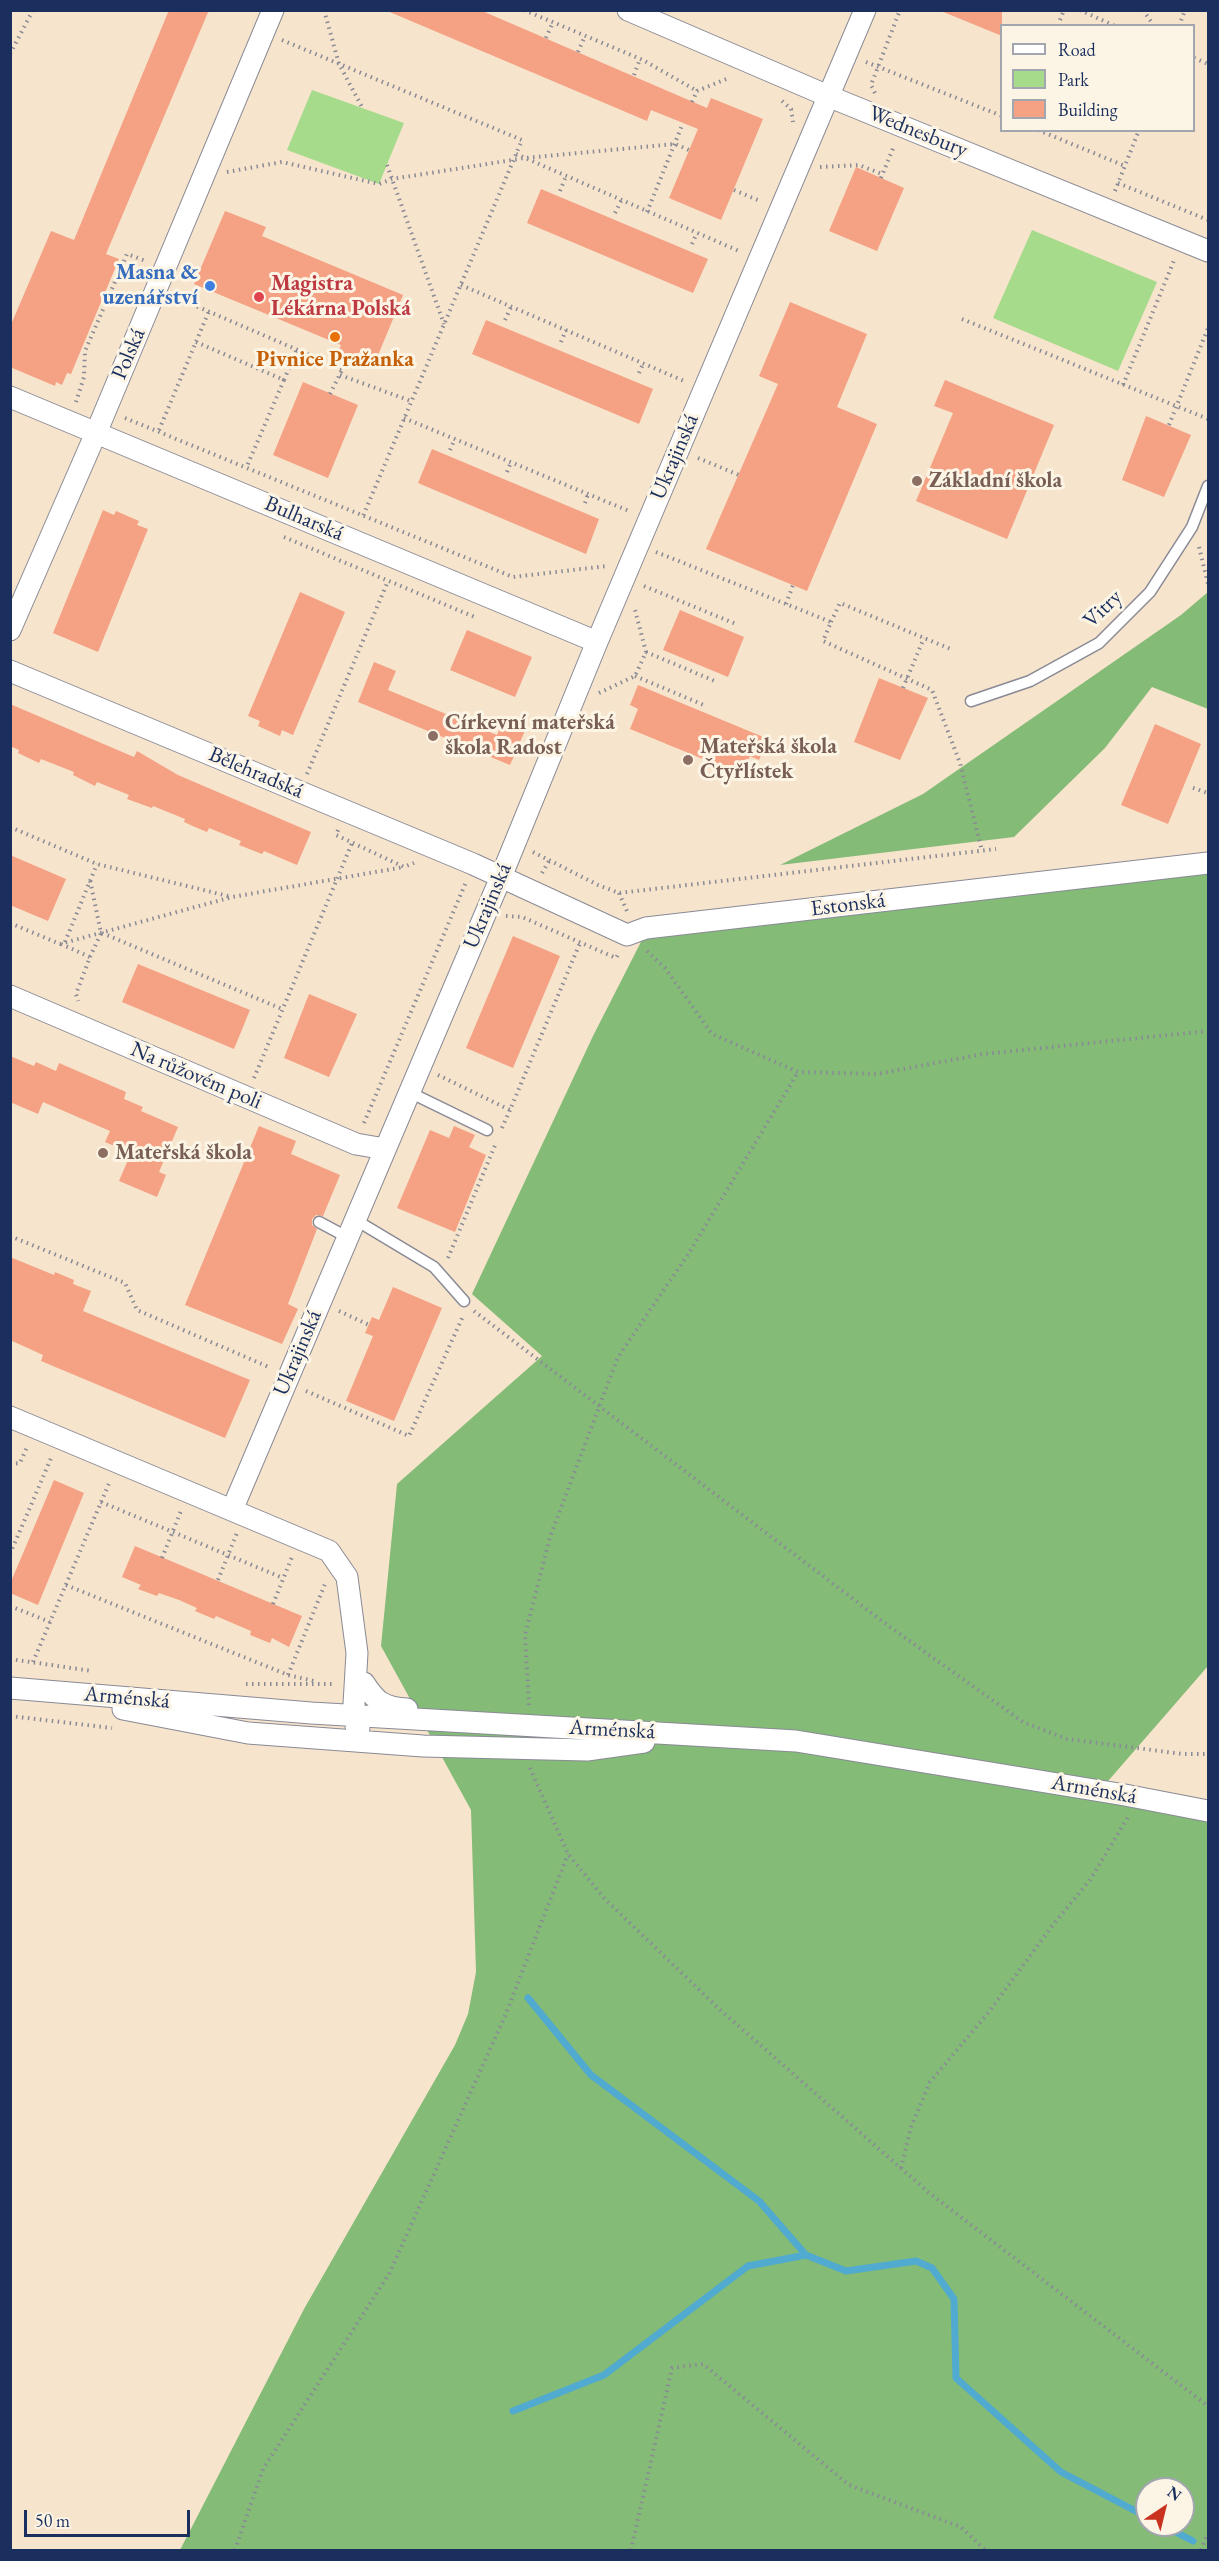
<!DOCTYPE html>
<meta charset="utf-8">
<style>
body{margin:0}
#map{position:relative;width:1219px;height:2561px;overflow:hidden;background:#f7e4cc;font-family:"EB Garamond",serif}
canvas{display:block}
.frame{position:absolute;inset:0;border:12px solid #1b2f5e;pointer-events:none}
.legend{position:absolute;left:1000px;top:24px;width:195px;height:108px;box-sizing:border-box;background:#fcf5e5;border:2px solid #a2a6af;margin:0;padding:8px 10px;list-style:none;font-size:18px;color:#1b2f5e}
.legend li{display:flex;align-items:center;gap:12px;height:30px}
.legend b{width:30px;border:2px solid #a2a6af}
.north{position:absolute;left:1135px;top:2477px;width:60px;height:60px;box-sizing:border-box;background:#fcf5e5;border:2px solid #a2a6af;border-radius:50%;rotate:35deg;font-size:16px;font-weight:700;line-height:24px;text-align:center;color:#1b2f5e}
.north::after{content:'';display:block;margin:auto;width:21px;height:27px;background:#c8321e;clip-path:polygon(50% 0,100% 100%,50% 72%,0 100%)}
.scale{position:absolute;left:24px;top:2510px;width:166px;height:27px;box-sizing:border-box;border:3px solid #1b2f5e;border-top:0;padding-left:8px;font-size:18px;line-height:21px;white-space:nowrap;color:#1b2f5e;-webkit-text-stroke:4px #fcf5e5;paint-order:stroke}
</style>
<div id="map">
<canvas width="1219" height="2561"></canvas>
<div class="frame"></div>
<ul class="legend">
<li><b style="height:8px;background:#fff"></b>Road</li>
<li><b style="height:16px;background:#a6db8b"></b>Park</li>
<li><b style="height:16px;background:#f4a184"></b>Building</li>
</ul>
<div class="north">N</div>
<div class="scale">50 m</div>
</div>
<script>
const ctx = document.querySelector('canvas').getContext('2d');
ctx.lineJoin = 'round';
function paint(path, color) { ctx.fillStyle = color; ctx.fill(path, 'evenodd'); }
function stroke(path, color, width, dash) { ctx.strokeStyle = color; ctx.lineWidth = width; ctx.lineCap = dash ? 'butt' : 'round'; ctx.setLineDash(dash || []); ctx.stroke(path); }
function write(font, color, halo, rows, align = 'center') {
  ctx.font = font + ' "EB Garamond",serif'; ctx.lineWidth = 6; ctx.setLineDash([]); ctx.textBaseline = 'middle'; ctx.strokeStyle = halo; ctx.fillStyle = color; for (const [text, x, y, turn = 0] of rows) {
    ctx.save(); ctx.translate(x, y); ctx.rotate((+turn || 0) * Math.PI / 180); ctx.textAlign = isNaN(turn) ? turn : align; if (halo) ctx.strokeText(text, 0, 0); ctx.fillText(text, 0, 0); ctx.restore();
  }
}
paint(new Path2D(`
 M312 90 404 123 379 184 287 150Z
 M1032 230 1157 282 1118 371 993 318Z`), '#a6db8b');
paint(new Path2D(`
 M1208 592V709L1152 687 1105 748 1014 837 780 865 923 794 1181 615Z
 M1208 870V1666L1102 1788 1208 1821V2550H180L304 2309 455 2045 468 2014 476 1972 471 1810 381 1646 397 1484 542 1356 472 1294 593 1036 645 934ZM1147 2489H1183V2525H1147Z`), '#84bb77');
stroke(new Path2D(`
 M528 1998 591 2075 759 2201 806 2255 846 2271 916 2261 932 2268 954 2299 956 2378 1061 2472 1147 2517
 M513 2411 604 2375 748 2266 806 2255
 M1162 2525 1193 2541`), '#51aacf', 7);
paint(new Path2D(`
 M169 10H209L106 254 119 259 71 374 67 373 62 385 56 382 55 386 10 367V327L51 231 74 240Z
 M385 10H480L707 108 711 98 763 119 721 220 669 198 698 129 651 110 647 121Z
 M941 10H1002V36L941 11Z
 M856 167 904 188 877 251 829 231Z
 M541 189 708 259 693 293 527 223Z
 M225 211 266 227 262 236 403 295 376 360 359 352 354 366 336 358 341 345 194 284Z
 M790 302 867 334 837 407 877 424 807 591 706 549 778 384 759 376Z
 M486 320 653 389 639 424 472 354Z
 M945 380 1054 425 1007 539 916 501 953 413 934 406Z
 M303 382 358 405 328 478 273 455Z
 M1146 416 1191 435 1164 497 1122 480Z
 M432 449 599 519 586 554 418 483Z
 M103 510 114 515 116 511 139 521 137 525 148 529 98 652 53 633Z
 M300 592 345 612 293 735 282 730 280 736 258 726 260 721 248 716Z
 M680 610 744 637 728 677 663 650Z
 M467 630 532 657 515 697 450 670Z
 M374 662 396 671 388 690 497 735 505 716 527 726 510 765 358 702Z
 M879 678 928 698 900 760 854 742Z
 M638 685 768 739 759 760 750 756 742 775 630 729 638 709 630 705Z
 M10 704 134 757 137 751 178 775 311 832 297 865 264 851 262 854 239 845 241 841 209 828 207 832 195 827 184 822 185 819 153 806 152 808 127 799 129 795 97 782 95 786 73 775 74 772 41 759 39 763 18 753 19 750 10 746Z
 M1155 724 1201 744 1168 824 1121 805Z
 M10 855 66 879 48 921 10 905Z
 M513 936 560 956 513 1068 466 1048Z
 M138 964 250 1010 234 1049 122 1002Z
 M309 994 357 1014 329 1077 284 1058Z
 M10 1056 34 1066 36 1062 56 1071 59 1063 126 1092 124 1099 143 1107 141 1111 178 1127 159 1172 166 1175 157 1197 119 1181 131 1153 105 1142 110 1131 43 1102 38 1114 10 1102Z
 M259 1126 296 1141 291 1154 340 1175 323 1216 316 1215 312 1219V1225L317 1229 288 1304 298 1309 282 1344 185 1305Z
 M454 1126 475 1135 469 1147 486 1155 455 1232 397 1208 430 1130 449 1138Z
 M10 1257 54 1275 55 1272 74 1280 73 1284 91 1291 83 1311 250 1380 225 1438 41 1361 43 1355 10 1340Z
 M393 1287 442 1308 394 1421 346 1401 373 1336 365 1333 372 1317 379 1320Z
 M54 1480 84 1493 38 1605 10 1593V1584Z
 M135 1546 302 1616 289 1647 272 1638 270 1643 250 1635 251 1631 216 1616 214 1619 195 1611 197 1608 179 1600 159 1593 157 1596 138 1589 141 1585 122 1577Z`), '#f4a184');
const lane = new Path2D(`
 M971 701 1030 681 1099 643 1150 592 1192 527 1208 486
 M409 1092 487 1130
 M354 1219 434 1267 464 1301
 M319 1222 347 1237`);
const street = new Path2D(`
 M628 10 828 96 1208 251
 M10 397 597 642
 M10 630 96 433 273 10
 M10 671 473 864 627 935 646 928 1208 863
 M10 996 356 1144 385 1149
 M10 1417 329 1551 347 1577 357 1653 354 1704 356 1726 359 1728
 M232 1510 501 877 597 642 865 10
 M364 1683C376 1702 384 1708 407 1709
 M10 1688 311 1713 796 1741 1125 1795 1208 1811
 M123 1709 248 1733 423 1746 587 1750 644 1742`);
stroke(lane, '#898a95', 13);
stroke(street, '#898a95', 23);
stroke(new Path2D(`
 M324 10 339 64 362 107
 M524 10 643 60 697 91
 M1080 10 1115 26
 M1143 10 1154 26
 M1060 20 1064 10
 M1179 26 1185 10
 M546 38 553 22
 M282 40 522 140 363 516
 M578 52 585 36
 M10 54 33 10
 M1194 58 1208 64
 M866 62 1002 116
 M634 75 640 59
 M875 93 871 85 900 10
 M782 101 791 109 793 122
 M692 102 697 91 729 78
 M1038 130 1125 166
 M516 154 739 251
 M387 165 444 324
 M820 167 859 165 882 174
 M227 172 282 162 379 184 392 179 525 158 675 144 689 150
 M881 178 894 146
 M1118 183 1208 220
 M734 190 760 201
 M560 191 566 176
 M1115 191 1139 130
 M647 212 683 123
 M615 213 621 201
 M692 244 697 233
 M461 285 684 381
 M175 297 342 369
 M962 319 1208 419
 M505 320 511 307
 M196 342 284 380 247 466
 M561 342 566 330
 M639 373 643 364
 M340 375 411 401
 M284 380 297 349
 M1123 385 1175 258
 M330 394 346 362
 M76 402 84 377 85 351 127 254 146 261
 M125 418 513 577 607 566
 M404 418 629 511
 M1169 425 1208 328
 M159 430 209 311
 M450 450 455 439
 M698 458 739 475
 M507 472 511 462
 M585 503 588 494
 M284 537 477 618
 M1199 547 1208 584
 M656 552 831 622 823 641 932 690 960 763 982 851
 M644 586 736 624
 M786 604 793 585
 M831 622 840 603 953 650
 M646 652 717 682
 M635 676 706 706
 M903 688 924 638
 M599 693 635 676 646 652 635 610
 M307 774 388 581
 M1193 788 1208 793
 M10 827 97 864 232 897
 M338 830 336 835 404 867 414 863
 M533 852 598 885 619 893 996 849
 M542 873 549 861
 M619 893 627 911
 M506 916 522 917 616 958 619 953
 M10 923 60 944 232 897 404 867
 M102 933 282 1009
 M65 942 97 864
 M61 944 90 957 76 994 78 1001
 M647 951 665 968 712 1034 798 1072 877 1074 983 1054 1208 1031
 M90 957 101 933 90 880
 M438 1075 510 1110 580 943
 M254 1078 352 843
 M364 1123 466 882
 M502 1128 510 1110
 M10 1236 125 1283 137 1310 271 1368
 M448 1258 496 1143
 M339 1311 369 1325
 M474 1311 890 1627 1023 1722 1067 1739 1183 1754H1208
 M306 1391 409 1436 463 1316
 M10 1464 20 1463 28 1445
 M101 1502 283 1578
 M10 1554 52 1456
 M162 1558 181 1511
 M218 1580 237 1533
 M66 1585 288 1675 314 1681
 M273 1604 292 1557
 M10 1606 50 1622
 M10 1659 92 1671
 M33 1662 110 1481
 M288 1675 325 1584
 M246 1684H334
 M529 1705 525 1635 550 1537 618 1357 689 1253 798 1072
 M10 1716 112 1728
 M530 1768 568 1854 605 1899 718 2008 928 2192 1208 2406
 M901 2168 911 2127 930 2082 988 2013 1052 1926 1090 1880 1128 1817
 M235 2550 263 2469 389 2274 505 2016 568 1854
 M631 2550 672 2368 703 2364 849 2485 961 2527 985 2550
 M1201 2550 1208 2533`), '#898a95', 4, [1.5, 4.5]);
stroke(lane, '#fff', 10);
stroke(street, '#fff', 21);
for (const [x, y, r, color] of [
 [210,286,6,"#3f7fe0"],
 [259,297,6,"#e0444e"],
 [335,337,6,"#e8710a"],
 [917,481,6,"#8d6e63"],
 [433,736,6,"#8d6e63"],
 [688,760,6,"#8d6e63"],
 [103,1153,6,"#8d6e63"]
]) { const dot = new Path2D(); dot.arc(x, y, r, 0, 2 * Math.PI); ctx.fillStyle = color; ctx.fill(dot); stroke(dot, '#fcf5e5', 2); }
write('22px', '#1b2f5e', '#fcf5e5', [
 ["Wednesbury",918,132,22],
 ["Polská",129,354,-67],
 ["Ukrajinská",675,457,-67],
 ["Bulharská",304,519,23],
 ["Vitry",1103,609,-44],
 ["Bělehradská",256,773,23],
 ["Estonská",848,905,-7],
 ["Ukrajinská",488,906,-67],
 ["Na růžovém poli",196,1076,23],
 ["Ukrajinská",298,1353,-67],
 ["Arménská",127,1698,5],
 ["Arménská",612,1730,3],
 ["Arménská",1094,1790,10]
]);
write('bold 22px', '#366cbe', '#fcf5e5', [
 ["Masna &",198,273],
 ["uzenářství",198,298]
], 'right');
write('bold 22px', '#be3a42', '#fcf5e5', [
 ["Magistra",271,284],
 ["Lékárna Polská",271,309]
], 'left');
write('bold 22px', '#c56008', '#fcf5e5', [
 ["Pivnice Pražanka",335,360]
]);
write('bold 22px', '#785e54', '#fcf5e5', [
 ["Základní škola",929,481],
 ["Církevní mateřská",445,723],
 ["škola Radost",445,748],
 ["Mateřská škola",700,747],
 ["Čtyřlístek",700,772],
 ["Mateřská škola",115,1153]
], 'left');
</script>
